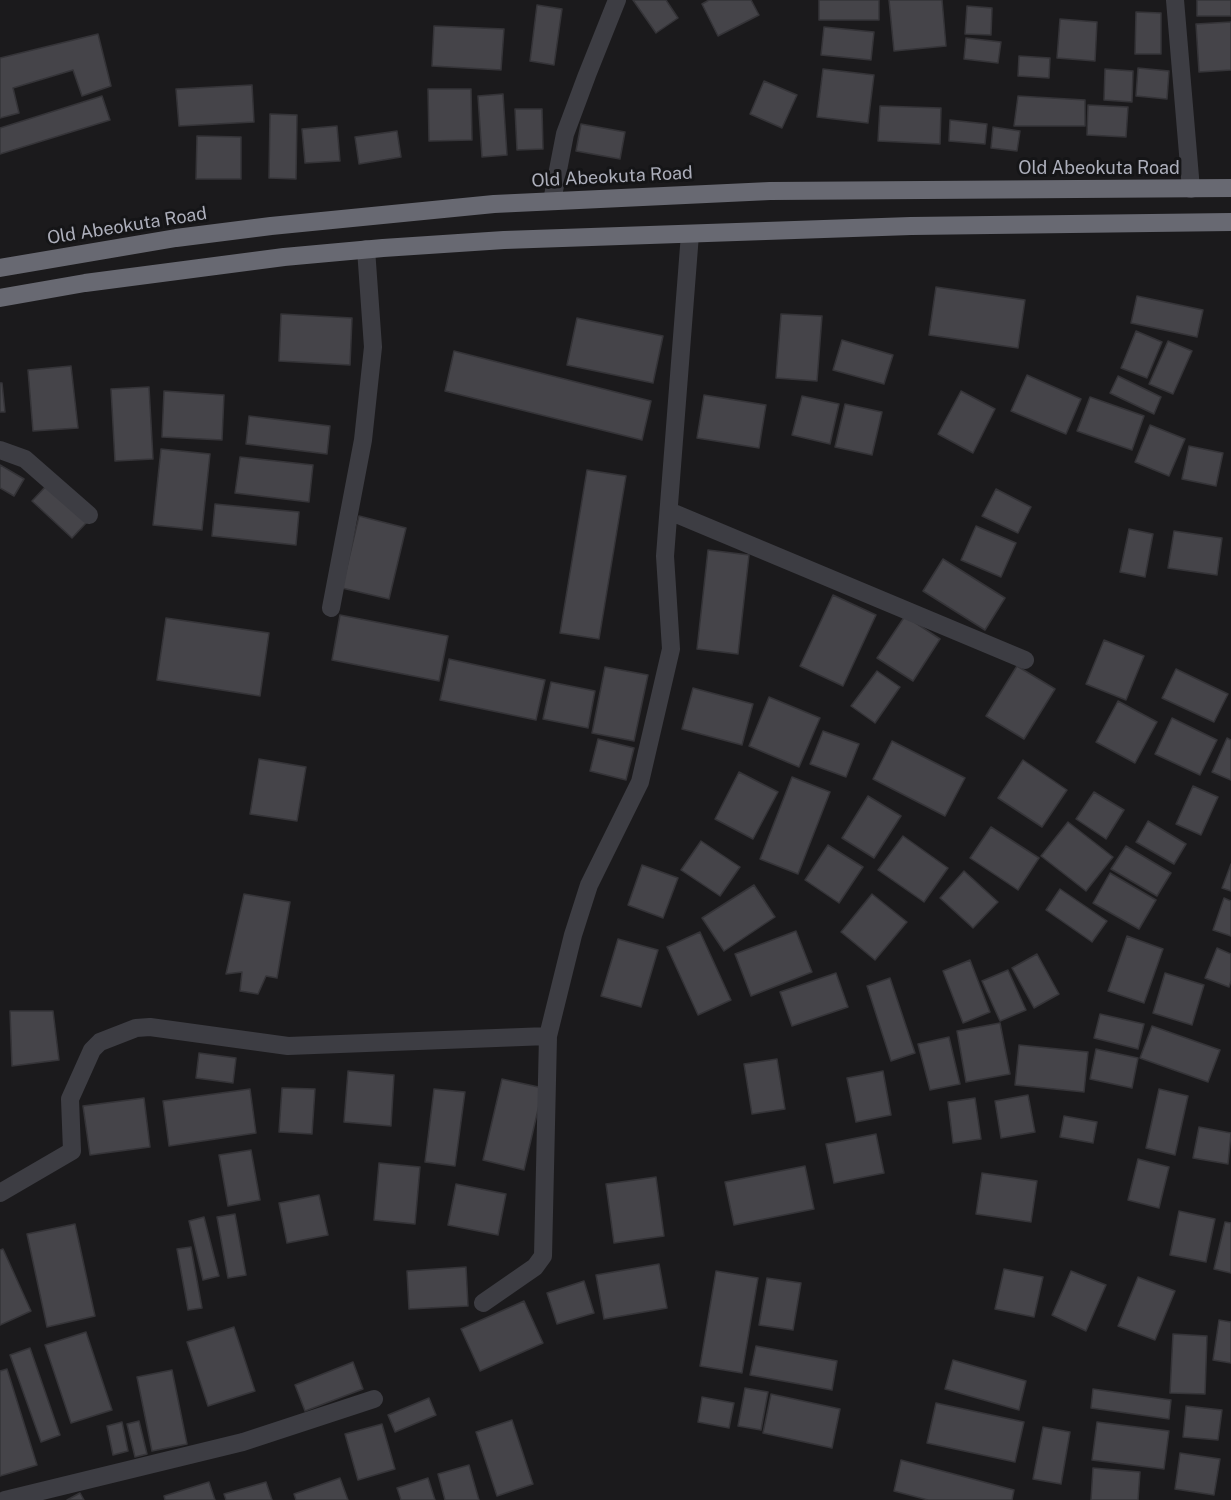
<!DOCTYPE html>
<style>
body{margin:0}
canvas{display:block;background:#1b1a1c}
</style>
<canvas width="1231" height="1500"></canvas>
<script>
const ctx = document.querySelector('canvas').getContext('2d');
ctx.lineJoin = 'round';
function paint(path, color) { ctx.fillStyle = color; ctx.fill(path, 'evenodd'); }
function stroke(path, color, width, dash) { ctx.strokeStyle = color; ctx.lineWidth = width; ctx.lineCap = dash ? 'butt' : 'round'; ctx.setLineDash(dash || []); ctx.stroke(path); }
function write(font, color, halo, rows, align = 'center') {
  ctx.font = font + ' "Public Sans",sans-serif'; ctx.lineWidth = 6; ctx.setLineDash([]); ctx.textBaseline = 'middle'; ctx.strokeStyle = halo; ctx.fillStyle = color; for (const [text, x, y, turn = 0] of rows) {
    ctx.save(); ctx.translate(x, y); ctx.rotate((+turn || 0) * Math.PI / 180); ctx.textAlign = isNaN(turn) ? turn : align; if (halo) ctx.strokeText(text, 0, 0); ctx.fillText(text, 0, 0); ctx.restore();
  }
}
const building = new Path2D(`
 M633 0H666L678 18 656 33Z
 M709 0H751L759 15 718 36 702 4Z
 M819 0H879V20H819Z
 M889 0H942L946 46 894 51Z
 M1197 0H1231V16H1197Z
 M537 5 562 9 554 65 530 61Z
 M967 6 992 8 991 35 965 34Z
 M1136 12 1161 13V54H1135Z
 M1060 19 1097 22 1095 61 1057 58Z
 M1231 22V70L1199 72 1196 24Z
 M434 26 504 29 501 70 432 66Z
 M824 27 874 32 871 60 821 55Z
 M98 34 111 86 82 96 73 70 13 88 19 113 0 118V58Z
 M966 38 1001 42 998 63 964 59Z
 M1019 56 1050 58 1049 78 1018 76Z
 M1138 68 1169 71 1167 99 1136 96Z
 M823 69 874 75 868 123 817 117Z
 M1105 69 1133 71 1132 102 1104 100Z
 M764 81 797 95 782 128 750 114Z
 M252 85 254 122 179 126 176 89Z
 M428 89H471L472 140 429 141Z
 M503 94 507 155 482 157 478 96Z
 M102 96 110 120 0 154V128Z
 M1018 96 1085 100V126H1014Z
 M1088 105 1128 107 1126 137 1087 135Z
 M880 106 941 108 940 144 878 141Z
 M515 109H542L543 149 517 150Z
 M270 114 297 115 296 179 269 178Z
 M950 120 987 124 985 144 949 141Z
 M581 124 625 132 620 159 576 151Z
 M337 126 340 161 305 163 302 129Z
 M993 127 1020 131 1017 151 991 148Z
 M397 131 401 157 359 164 355 137Z
 M197 136 241 137V179H196Z
 M936 287 1025 300 1018 348 929 335Z
 M1137 296 1203 310 1197 337 1131 323Z
 M281 314 352 318 350 365 279 361Z
 M781 314 822 316 817 381 776 378Z
 M577 318 663 336 653 383 567 365Z
 M1136 331 1162 342 1147 378 1121 368Z
 M842 340 893 355 884 384 833 370Z
 M1168 341 1192 351 1173 394 1149 384Z
 M454 351 651 401 642 440 445 391Z
 M71 366 78 428 33 431 28 370Z
 M1027 375 1081 399 1066 434 1011 411Z
 M1118 376 1161 397 1154 414 1110 393Z
 M0 383H2L5 412H0Z
 M149 387 153 459 115 461 111 389Z
 M164 391 224 395 222 440 162 437Z
 M961 391 995 409 973 453 938 434Z
 M704 395 766 405 759 448 697 438Z
 M802 396 839 404 830 444 792 435Z
 M1090 397 1144 416 1132 450 1077 431Z
 M845 404 882 412 872 455 835 447Z
 M249 416 330 426 327 454 246 444Z
 M1150 425 1185 439 1169 476 1135 462Z
 M1189 446 1223 453 1216 486 1182 479Z
 M161 449 210 454 202 530 153 525Z
 M240 457 313 465 309 502 235 493Z
 M0 465 24 479 14 496 0 488Z
 M587 470 626 476 599 639 560 633Z
 M47 485 87 522 72 538 32 501Z
 M996 489 1031 507 1018 533 982 516Z
 M215 504 299 512 296 545 212 536Z
 M359 516 406 528 389 599 342 588Z
 M976 526 1016 543 1001 577 961 560Z
 M1129 529 1153 534 1145 577 1120 572Z
 M1174 531 1222 538 1217 575 1168 568Z
 M708 550 749 555 738 654 697 649Z
 M943 559 1005 598 985 630 923 591Z
 M833 595 876 615 843 686 800 666Z
 M340 615 448 636 439 681 332 660Z
 M905 616 940 639 913 681 877 658Z
 M166 618 269 633 260 696 157 680Z
 M1104 640 1144 656 1126 700 1086 684Z
 M449 659 545 680 536 720 440 700Z
 M1017 666 1055 689 1024 739 986 716Z
 M605 667 648 675 634 741 592 733Z
 M1176 669 1228 694 1214 722 1162 698Z
 M877 671 900 687 875 723 851 706Z
 M551 682 595 691 588 728 543 719Z
 M693 688 753 704 742 745 682 729Z
 M769 697 820 718 799 767 749 746Z
 M1118 701 1157 722 1135 763 1096 742Z
 M1172 718 1217 740 1200 775 1155 754Z
 M823 731 859 744 846 777 810 764Z
 M1227 738 1231 740V780L1212 772Z
 M598 739 634 748 626 780 590 771Z
 M892 741 965 778 945 816 873 779Z
 M259 759 306 767 297 821 250 814Z
 M1023 760 1067 790 1042 827 998 798Z
 M739 772 778 792 753 839 715 819Z
 M792 777 830 792 798 874 760 859Z
 M1193 786 1218 797 1201 835 1176 824Z
 M1094 792 1124 810 1106 839 1076 819Z
 M868 796 901 816 874 858 842 838Z
 M1148 821 1186 844 1174 864 1136 842Z
 M1068 822 1113 857 1086 891 1041 856Z
 M991 827 1039 858 1018 890 970 858Z
 M903 836 948 868 924 902 878 870Z
 M701 841 740 867 720 896 681 870Z
 M828 845 863 867 839 903 805 880Z
 M1126 846 1171 873 1157 896 1111 869Z
 M1231 864V891L1222 888Z
 M642 865 678 878 663 918 628 905Z
 M964 871 998 902 973 928 940 898Z
 M1110 873 1156 900 1139 929 1093 903Z
 M754 885 775 917 724 951 702 918Z
 M1060 889 1107 921 1092 942 1046 910Z
 M244 894 290 902 277 978 266 976 258 994 240 991 242 972 226 974Z
 M872 894 907 922 875 960 841 932Z
 M1224 898 1231 901V936L1213 930Z
 M796 931 812 972 751 996 735 954Z
 M700 932 731 1000 698 1015 667 947Z
 M1127 936 1163 949 1144 1003 1108 991Z
 M618 939 658 950 641 1007 601 996Z
 M1217 948 1231 954V981L1229 987 1205 978Z
 M1037 954 1059 994 1034 1008 1012 968Z
 M970 960 990 1012 963 1023 943 971Z
 M1008 970 1026 1010 1000 1021 982 981Z
 M836 973 848 1007 792 1026 780 992Z
 M1165 973 1204 985 1192 1025 1153 1013Z
 M890 978 915 1053 891 1061 867 986Z
 M10 1011H53L59 1060 12 1066Z
 M1100 1014 1144 1024 1138 1049 1094 1038Z
 M1000 1023 1010 1074 966 1082 957 1031Z
 M1152 1026 1220 1050 1208 1082 1140 1058Z
 M949 1037 960 1084 930 1090 918 1044Z
 M1019 1045 1088 1052 1084 1092 1015 1085Z
 M1096 1049 1138 1058 1132 1088 1090 1079Z
 M199 1053 236 1058 233 1083 196 1078Z
 M777 1059 785 1109 752 1114 744 1064Z
 M348 1071 394 1075 391 1126 344 1122Z
 M883 1071 891 1115 856 1122 847 1078Z
 M502 1079 543 1088 524 1170 483 1160Z
 M282 1088 315 1089 312 1134 279 1132Z
 M250 1089 256 1133 169 1146 163 1101Z
 M434 1089 465 1092 455 1166 425 1162Z
 M1159 1089 1188 1096 1175 1155 1146 1148Z
 M1028 1095 1035 1132 1001 1138 995 1101Z
 M144 1098 150 1147 90 1155 83 1106Z
 M975 1098 981 1139 953 1143 948 1102Z
 M1064 1116 1097 1122 1093 1143 1060 1137Z
 M1199 1127 1231 1133 1228 1164 1193 1158Z
 M876 1134 884 1173 834 1183 826 1144Z
 M251 1150 260 1200 228 1206 219 1155Z
 M1138 1159 1169 1167 1159 1208 1128 1200Z
 M379 1163 420 1167 415 1224 374 1220Z
 M805 1166 814 1209 734 1225 725 1182Z
 M982 1173 1037 1181 1031 1222 976 1214Z
 M656 1177 664 1236 614 1243 606 1184Z
 M456 1184 506 1194 498 1235 448 1225Z
 M319 1195 328 1235 287 1243 279 1203Z
 M1179 1211 1215 1219 1206 1262 1170 1255Z
 M235 1214 246 1275 228 1278 217 1217Z
 M204 1217 219 1276 203 1280 189 1221Z
 M1225 1222 1231 1223V1273L1214 1269Z
 M75 1224 95 1316 47 1327 27 1234Z
 M191 1247 202 1308 188 1310 177 1249Z
 M3 1249 31 1311 0 1325V1250Z
 M659 1264 667 1308 604 1319 596 1275Z
 M466 1267 468 1306 409 1309 407 1271Z
 M1004 1269 1043 1277 1034 1317 995 1309Z
 M716 1271 758 1278 742 1373 700 1366Z
 M1071 1271 1106 1285 1086 1331 1052 1315Z
 M1138 1277 1175 1291 1155 1340 1118 1326Z
 M767 1278 801 1283 793 1330 759 1325Z
 M584 1281 594 1313 557 1324 547 1293Z
 M524 1301 543 1343 480 1371 461 1329Z
 M1219 1320 1231 1322V1363L1213 1360Z
 M234 1327 255 1391 208 1406 187 1342Z
 M86 1332 112 1410 71 1423 45 1345Z
 M1173 1334 1207 1336 1205 1394 1170 1393Z
 M756 1346 837 1361 832 1390 750 1375Z
 M30 1348 60 1435 41 1442 10 1355Z
 M953 1360 1026 1381 1019 1410 945 1389Z
 M353 1362 363 1389 305 1411 295 1385Z
 M7 1369 37 1465 0 1476V1371Z
 M172 1370 187 1444 152 1451 137 1377Z
 M745 1388 768 1392 761 1430 738 1426Z
 M1093 1389 1171 1400 1169 1419 1091 1408Z
 M771 1394 840 1409 832 1448 763 1433Z
 M702 1397 734 1403 729 1428 698 1422Z
 M429 1398 436 1415 395 1432 388 1415Z
 M936 1403 1024 1422 1015 1462 927 1443Z
 M1186 1406 1222 1410 1218 1440 1183 1437Z
 M512 1420 533 1484 497 1496 476 1432Z
 M139 1421 147 1454 135 1457 127 1424Z
 M122 1422 128 1451 113 1455 107 1426Z
 M1097 1422 1169 1431 1164 1469 1092 1460Z
 M382 1424 395 1469 358 1480 345 1434Z
 M1043 1427 1070 1432 1061 1484 1033 1479Z
 M1180 1453 1220 1459 1214 1495 1175 1489Z
 M901 1460 1014 1490 1012 1500H928L894 1491Z
 M469 1465 479 1500H445L438 1474Z
 M1093 1468 1140 1472 1138 1500H1091Z
 M340 1478 348 1500H296L294 1494Z
 M428 1478 435 1500H401L397 1488Z
 M209 1482 215 1500H165L164 1496Z
 M266 1482 272 1500H226L224 1494Z
 M80 1493 84 1500H67Z`);
paint(building, '#454449');
stroke(building, '#353438', 1.5);
stroke(new Path2D(`
 M1175 0 1191 189
 M552 201 565 134 587 75 617 0
 M0 450 25 459 89 515
 M669 511 1025 660
 M331 608 363 440 373 347 366 249
 M0 1193 72 1151 70 1099 92 1050 100 1042 136 1028 150 1027 288 1046 548 1036
 M483 1303 535 1267 543 1256 548 1036 573 935 589 885 640 782 671 649 665 556 690 234
 M5 1500 243 1442 374 1399`), '#3d3d43', 18);
stroke(new Path2D(`
 M0 268 176 238 271 226 494 204 770 191 1231 188
 M0 298 85 283 284 257 383 248 504 240 911 226 1231 222`), '#686972', 18);
write('18px', '#adafbb', '#151517', [
 ["Old Abeokuta Road",1099,168],
 ["Old Abeokuta Road",612,177,-3],
 ["Old Abeokuta Road",127,226,-9]
]);
</script>
